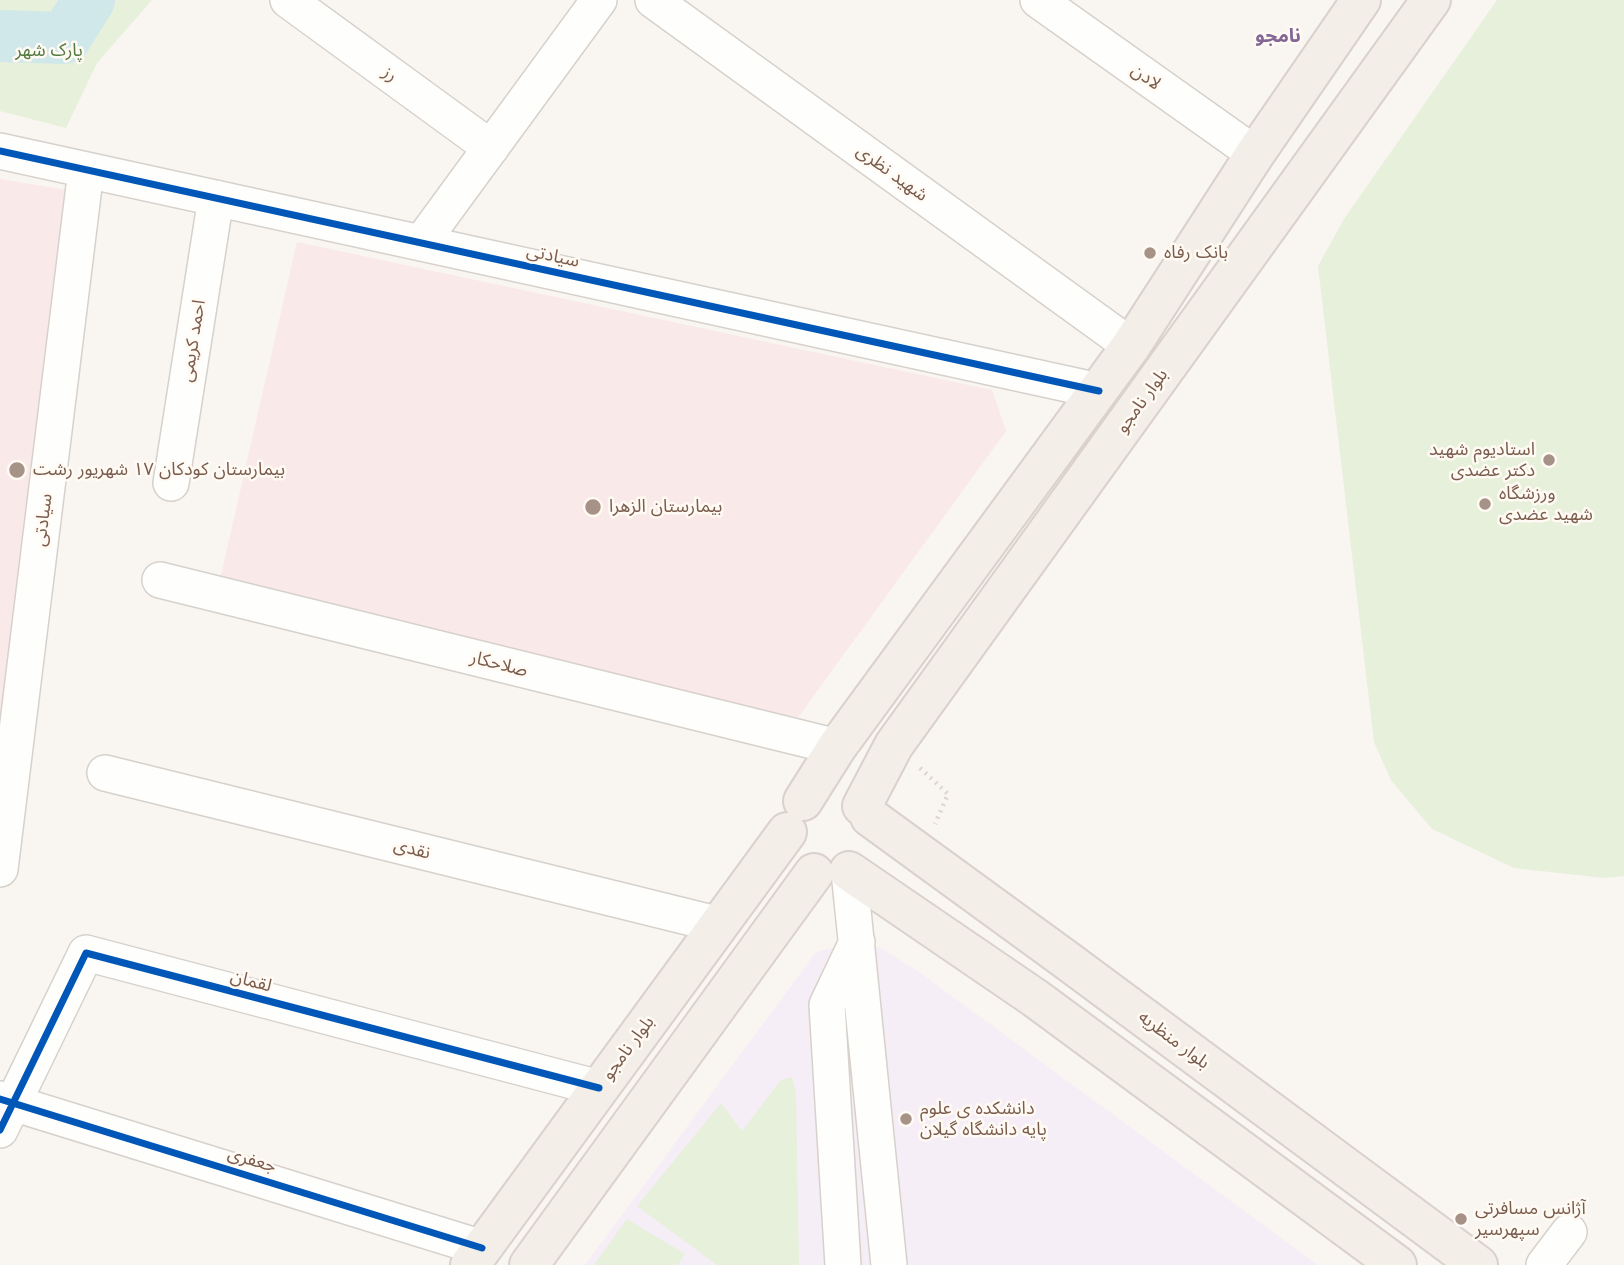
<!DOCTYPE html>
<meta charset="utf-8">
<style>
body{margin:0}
canvas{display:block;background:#f9f5f0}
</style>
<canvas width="1624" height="1265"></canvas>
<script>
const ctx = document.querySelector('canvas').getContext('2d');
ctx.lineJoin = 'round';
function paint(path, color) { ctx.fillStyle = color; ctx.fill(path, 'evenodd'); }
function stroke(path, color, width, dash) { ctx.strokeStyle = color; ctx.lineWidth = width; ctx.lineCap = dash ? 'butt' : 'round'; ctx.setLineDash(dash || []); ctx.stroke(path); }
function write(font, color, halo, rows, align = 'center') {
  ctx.font = font + ' Inter,"Noto Sans Arabic",sans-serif'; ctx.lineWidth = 5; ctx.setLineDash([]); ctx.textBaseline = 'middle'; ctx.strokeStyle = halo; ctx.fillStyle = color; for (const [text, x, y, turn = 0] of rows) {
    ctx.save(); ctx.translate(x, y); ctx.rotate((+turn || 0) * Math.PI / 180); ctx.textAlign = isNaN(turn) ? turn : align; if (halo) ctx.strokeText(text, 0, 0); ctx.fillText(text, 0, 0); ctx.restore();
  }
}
paint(new Path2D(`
 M857 942 881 948 919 972 1318 1265H585L816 952Z`), '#f6eef6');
paint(new Path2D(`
 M0 179 66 190 0 749Z
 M297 242 992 390 1006 431 794 723 219 584Z`), '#fae9e9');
paint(new Path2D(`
 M0 0H152L97 63 66 128 0 111Z
 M1497 0H1624V876L1604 878 1514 868 1432 829 1391 780 1374 742 1318 266 1344 219Z
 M792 1077 796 1093 799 1265H717L637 1206 721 1103 742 1131 781 1080Z
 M627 1219 685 1254 678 1265H594Z`), '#e7f0db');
stroke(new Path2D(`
 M0 36 65 38 89 0`), '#d0e8ea', 52);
const minor = new Path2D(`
 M288 0 491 148
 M653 0 1131 346
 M1038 0 1255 154
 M0 151 1099 391
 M421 243 599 0
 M171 483 216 198
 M160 580 837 747
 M105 773 720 925
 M0 869 86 170
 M849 871 889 1265
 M0 1099 482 1248
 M0 1130 86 953 599 1088
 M843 1265 827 1005 857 942
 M1544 1265 1569 1232`);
const major = new Path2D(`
 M803 801 837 747 1131 346 1255 154 1361 0
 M862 806 894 745 1431 0
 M870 817 1065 959 1478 1265
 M849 871 1035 998 1397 1265
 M470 1265 787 832
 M529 1265 814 873`);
stroke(minor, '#d7d1cb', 38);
stroke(major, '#dad1cc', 42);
stroke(new Path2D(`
 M920 768 948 794 935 824`), '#dcd5d0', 4.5, [2, 5]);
stroke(minor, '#fefefd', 35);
stroke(major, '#f3eee8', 38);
stroke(new Path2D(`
 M0 151 1099 391
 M0 1099 482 1248
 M0 1130 86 953 599 1088`), '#0057b8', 7);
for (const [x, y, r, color] of [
 [1150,253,7,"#a69286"],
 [1549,460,7,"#a69286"],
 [17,470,9,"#a69286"],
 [1485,504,7,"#a69286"],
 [593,507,9,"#a69286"],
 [906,1119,7,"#a69286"],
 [1461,1219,7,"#a69286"]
]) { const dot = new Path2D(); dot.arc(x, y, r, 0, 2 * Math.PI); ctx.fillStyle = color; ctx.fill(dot); stroke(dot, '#fffaf3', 2.5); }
write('18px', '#537a41', '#fffaf3', [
 ["پارک شهر",49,51]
]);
write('18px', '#7a5c4d', '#fffaf3', [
 ["رز",390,74,36],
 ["لادن",1146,77,35],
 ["شهید نظری",892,173,36],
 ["سیادتی",553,256,12],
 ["احمد کریمی",193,341,-81],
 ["بلوار نامجو",1142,401,-54],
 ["سیادتی",43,520,-83],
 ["صلاحکار",499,664,14],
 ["نقدی",412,849,14],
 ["لقمان",251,981,15],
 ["بلوار منظریه",1174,1040,37],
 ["بلوار نامجو",628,1048,-53],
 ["جعفری",252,1160,17]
]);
write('18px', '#7a5c4d', '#fffaf3', [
 ["بانک رفاه",1164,253],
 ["استادیوم شهید",1535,450,"right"],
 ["دکتر عضدی",1535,471,"right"],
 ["بیمارستان کودکان ۱۷ شهریور رشت",33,470],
 ["ورزشگاه",1499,494],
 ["شهید عضدی",1499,515],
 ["بیمارستان الزهرا",609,507],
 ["دانشکده ی علوم",920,1109],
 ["پایه دانشگاه گیلان",920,1130],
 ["آژانس مسافرتی",1475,1209],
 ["سپهرسیر",1475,1230]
], 'left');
write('bold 19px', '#846695', '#fffaf3', [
 ["نامجو",1278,36]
]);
</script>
